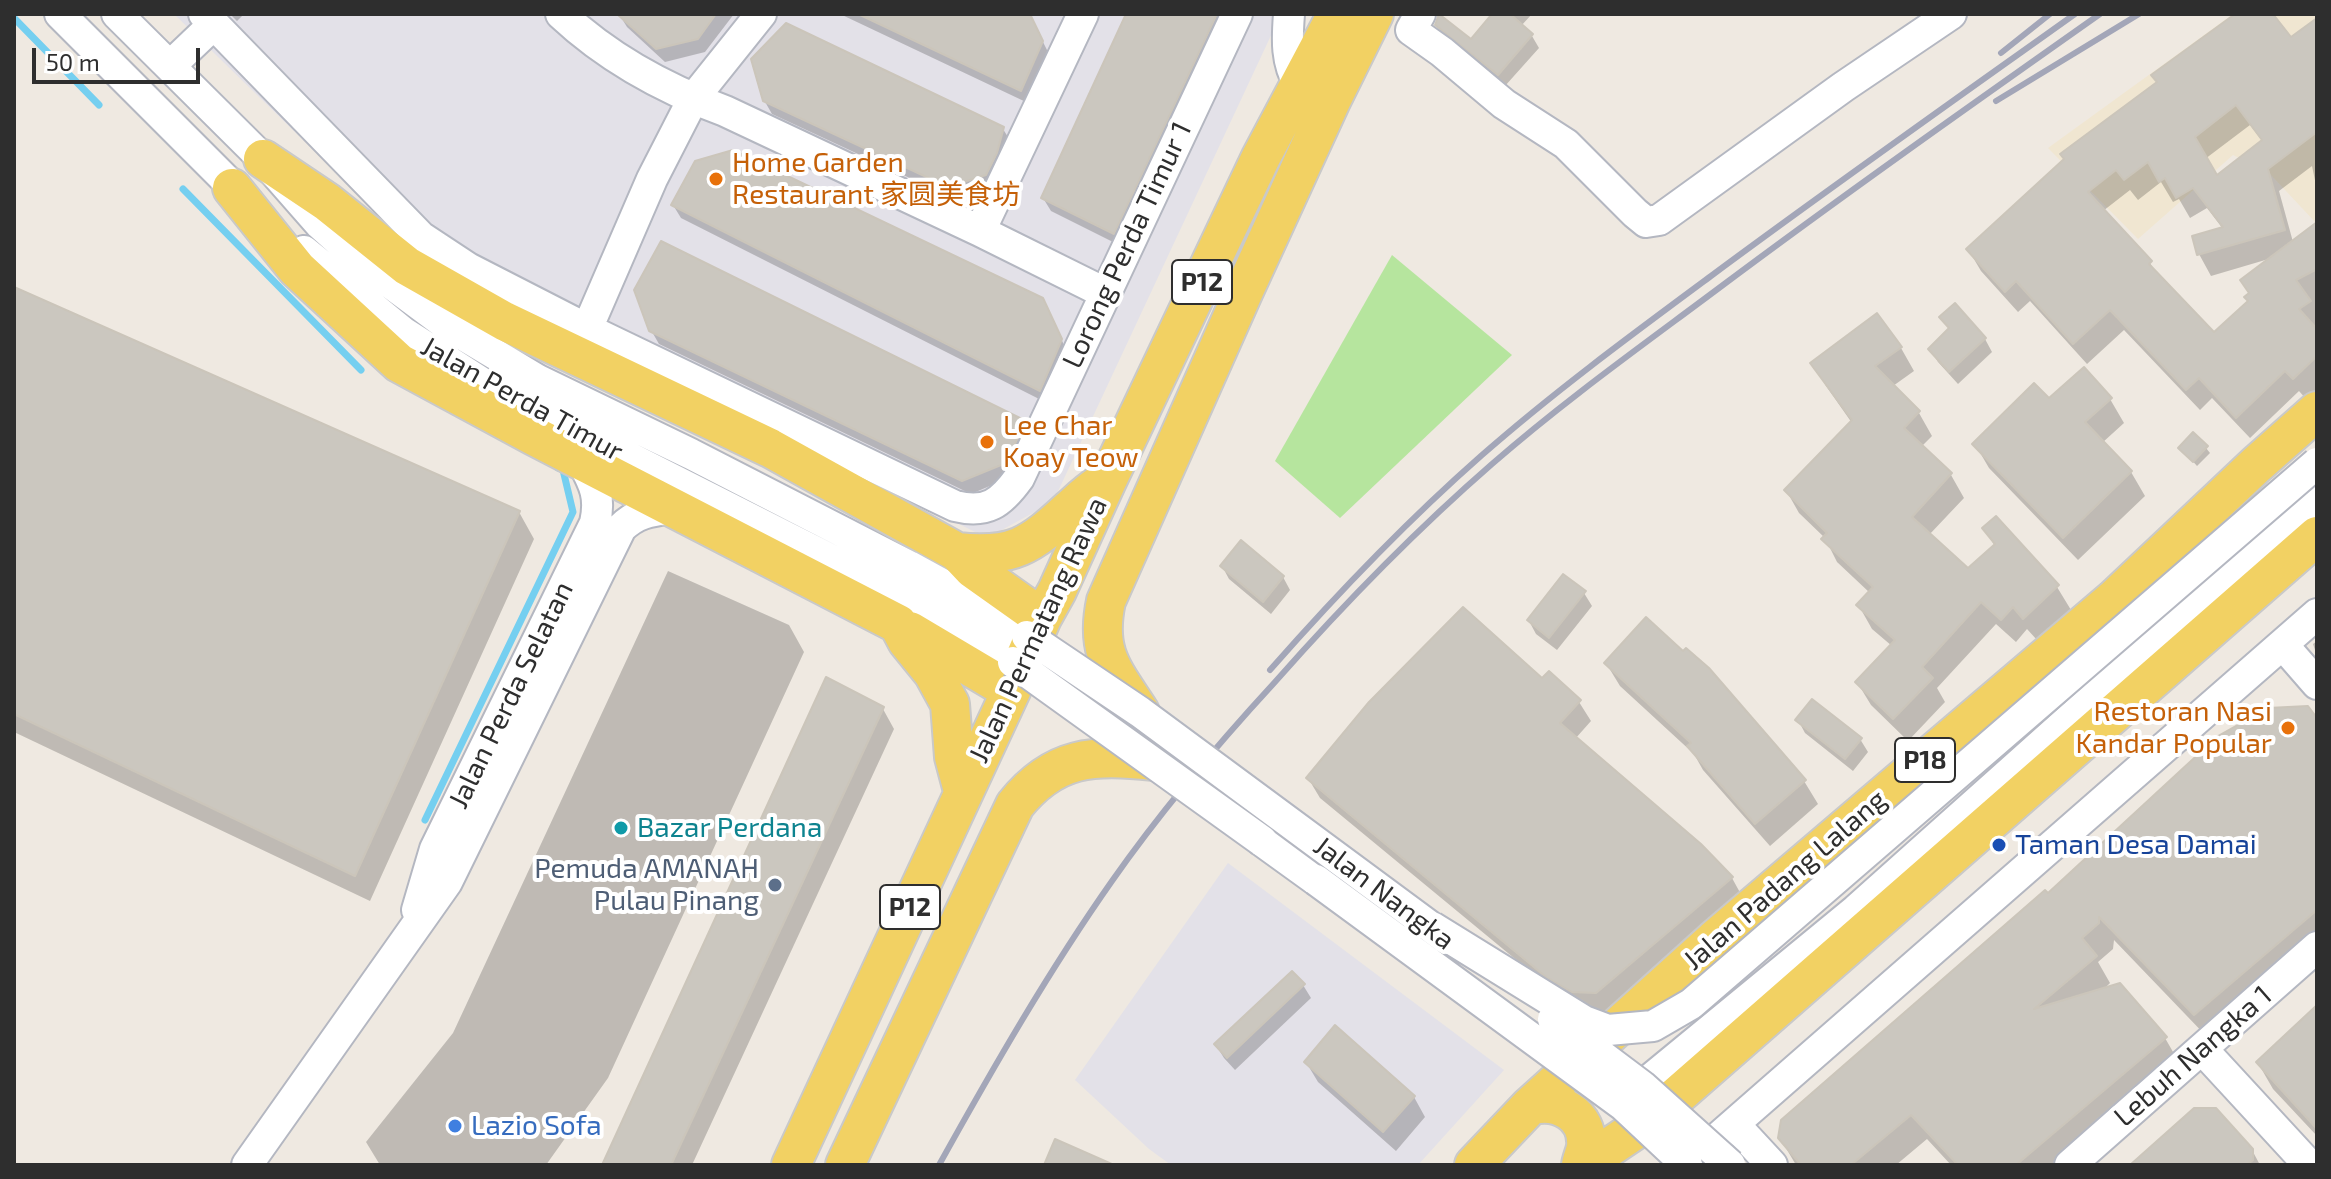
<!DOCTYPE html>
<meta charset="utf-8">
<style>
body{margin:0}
#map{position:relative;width:2331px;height:1179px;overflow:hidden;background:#efe9e1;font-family:"Exo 2",sans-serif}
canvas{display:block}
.frame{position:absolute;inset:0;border:16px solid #2e2e2e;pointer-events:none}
.scale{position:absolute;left:32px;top:48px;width:168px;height:36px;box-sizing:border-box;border:4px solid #2e2e2e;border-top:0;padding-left:10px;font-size:24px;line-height:28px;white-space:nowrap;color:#2e2e2e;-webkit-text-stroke:6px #fff;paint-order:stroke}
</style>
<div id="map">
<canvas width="2331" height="1179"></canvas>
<div class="frame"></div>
<div class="scale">50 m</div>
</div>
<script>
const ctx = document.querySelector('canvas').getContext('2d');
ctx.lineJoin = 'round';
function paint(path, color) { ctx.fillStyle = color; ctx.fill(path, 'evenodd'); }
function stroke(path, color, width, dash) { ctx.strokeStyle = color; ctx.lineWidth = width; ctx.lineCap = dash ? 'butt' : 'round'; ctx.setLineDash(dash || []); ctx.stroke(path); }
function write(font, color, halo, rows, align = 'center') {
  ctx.font = font + ' "Exo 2","Noto Sans SC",sans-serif'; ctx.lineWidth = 8; ctx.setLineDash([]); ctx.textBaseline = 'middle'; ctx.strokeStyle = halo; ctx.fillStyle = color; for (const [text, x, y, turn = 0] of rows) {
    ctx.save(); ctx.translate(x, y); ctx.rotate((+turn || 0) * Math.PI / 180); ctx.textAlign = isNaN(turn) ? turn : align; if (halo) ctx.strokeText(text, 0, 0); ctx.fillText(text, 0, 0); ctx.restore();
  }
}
paint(new Path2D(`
 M174 14H1281L1053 502 987 538 418 252Z
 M1228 863 1504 1070 1418 1165H1171L1149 1149 1075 1080Z`), '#e3e1e8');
paint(new Path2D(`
 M2233 14H2317V224L2270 174 2233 155 2138 239 2048 148Z`), '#f0e6d1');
paint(new Path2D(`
 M1392 255 1512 355 1340 518 1275 461Z`), '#b6e59e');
paint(new Path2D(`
 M230 14H244L237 21Z
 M619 14H734L705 52 665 62 627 27Z
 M840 14H1029L1050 56 1028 103Z
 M1128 14H1234L1121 246 1051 211 1043 198Z
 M1495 14H1532L1521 26 1532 36 1539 48 1505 86 1444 37 1437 25 1471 41Z
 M2238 14H2270L2290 40 2317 24V190L2312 166 2279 191 2293 242 2317 244V389L2306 399 2299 391 2250 438 2212 398 2200 410 2124 330 2087 364 2030 301 2018 312 1981 271 1968 249ZM2250 125 2263 142 2216 178 2205 159ZM2161 182 2173 202 2179 199 2190 218 2207 208 2223 229 2199 254 2211 276 2272 258 2250 302 2214 335 2157 275 2150 263 2103 211 2130 190 2138 200Z
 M764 100 1003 129 1011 142 993 188 957 200 772 114Z
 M673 205 1050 314 1068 354 1047 403 681 218Z
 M14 289 519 512 534 539 370 901 14 732Z
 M1942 318 1985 339 1992 352 1958 384 1938 362 1930 349 1950 331Z
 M651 330 1024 423 1032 436 1013 476 971 494 659 344Z
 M1901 348 1914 371 1893 386 1919 413 1932 436 1921 447 1951 475 1964 498 1929 535 1968 571 1995 546 1984 529 1996 519 2057 587 2071 610 2037 640 2027 629 2016 642 1996 624 1937 688 1945 702 1908 741 1871 705 1857 682 1892 646 1872 629 1859 606 1870 593 1837 562 1825 538 1799 513 1786 490 1852 423 1826 386 1812 363Z
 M2110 399 2124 423 2102 443 2131 472 2145 496 2078 560 1989 468 1975 444 2049 401Z
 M2181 448H2206L2210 453 2197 466Z
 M1222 566 1283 577 1290 590 1271 614 1229 579Z
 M668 571 789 625 804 652 608 1078 546 1165H380L366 1142 453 1033Z
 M1584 593 1592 606 1557 650 1536 634 1529 621Z
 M2317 641V656L2313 644Z
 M1683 654 1804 781 1818 804 1770 846 1703 770 1694 754 1620 686 1606 663Z
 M1543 681 1579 702 1591 721 1575 739 1732 878 1743 898 1608 1012H1585L1560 996 1320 798 1308 778Z
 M883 709 894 729 692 1165H605Z
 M1798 720 1860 739 1868 752 1853 771 1805 733Z
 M2317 722V949L2210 1040 2114 940 2113 949 2098 962 2110 983 2102 991 2165 1038 2180 1064 2061 1165H1951L1927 1139 1896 1165H1796L1780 1138 2048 896Z
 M1303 985 1311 998 1235 1070 1224 1058 1216 1045Z
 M2317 1022V1136L2273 1089 2258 1063Z
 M1306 1062 1414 1097 1425 1117 1396 1151 1318 1082Z
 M2252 1150 2260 1165H2133Z`), '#0003');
stroke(new Path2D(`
 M14 18 99 105
 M183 189 361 370
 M425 820 573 512 563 470 558 468`), '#75cff0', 7);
const building = new Path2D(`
 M617 14H716L698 39 656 49Z
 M858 14H1030L1043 41 1021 91Z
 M1126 14H1217L1114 234 1041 198Z
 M1439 14 1471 39 1492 14H1510L1533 34 1498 75 1435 25Z
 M2235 14H2273L2291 37 2317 18V132L2268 169 2285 230 2197 255 2192 236 2223 227 2193 188 2176 198 2165 178 2159 182 2148 162 2124 180 2116 170 2088 192 2152 261 2149 264 2214 332 2248 301 2244 297 2249 293 2240 280 2317 222V269L2296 280 2311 301 2299 309 2317 329V356L2293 379 2285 371 2236 418 2199 378 2186 390 2110 310 2073 344 2016 281 2005 292 1966 249 2064 159 2060 154 2157 82 2151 75ZM2236 105 2262 140 2217 175 2195 137Z
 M786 23 1004 127 997 153 986 175 948 187 763 101 751 59Z
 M733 150 1043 298 1062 339 1040 391 671 205 695 161Z
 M661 241 1026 421 1006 463 962 481 649 331 634 290Z
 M14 287 520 511 355 876 14 714Z
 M1955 303 1986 338 1949 372 1928 349 1949 328 1939 317Z
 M1877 313 1902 347 1875 366 1920 411 1904 428 1952 473 1912 517 1968 568 1995 544 1982 528 1996 516 2059 585 2023 619 2013 607 2001 620 1981 602 1922 667 1933 678 1893 719 1855 682 1895 640 1856 605 1873 587 1821 539 1827 533 1784 490 1852 420 1810 363Z
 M2084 367 2112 398 2085 422 2132 471 2063 538 1972 444 2034 383 2049 398Z
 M2193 432 2208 446 2193 462 2178 448Z
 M1241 540 1284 576 1263 602 1220 566Z
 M1563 574 1586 591 1549 638 1527 620Z
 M1463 607 1542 678 1549 671 1581 700 1560 723 1701 844 1733 877 1596 993 1572 992 1546 977 1306 778 1369 702Z
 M1646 617 1683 651 1686 648 1709 668 1806 780 1755 824 1687 746 1691 743 1604 663Z
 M826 677 884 707 671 1165H602Z
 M1812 699 1862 738 1845 759 1795 720Z
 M2308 706 2317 718V910L2194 1015 2099 917V923L2082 938 2097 956 2034 1009 2120 983 2167 1037 2016 1165H1958L1911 1115 1851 1165H1801L1778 1138 1781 1120 2045 890 2048 893 2218 736 2268 708Z
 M1292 971 1305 984 1227 1058 1214 1044Z
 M2317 1005V1129L2256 1062Z
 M1335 1025 1415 1096 1383 1132 1304 1062Z
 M2194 1108H2216L2253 1149V1160L2247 1165H2130Z
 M1055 1139 1114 1165H1044Z`);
paint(building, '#cbc7bf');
stroke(building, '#cbc5ba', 2);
const minor = new Path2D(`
 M60 14 247 201
 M117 14 263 159 320 224 366 265 448 326 538 380 691 454 909 566 971 600 1027 636
 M204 14 421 237 468 268 587 329 955 506C987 514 1001 503 1019 478L1237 14
 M561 14C608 58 665 89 725 111L980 231 1105 293
 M1289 14C1287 40 1286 62 1299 84
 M1420 14 1411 30 1442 52 1504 104 1566 144 1635 213 1646 222 1659 220 1843 87 1951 14
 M170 66 214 24
 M980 231 1083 14
 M304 251 403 332 484 384 956 623 1013 662
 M587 329 652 179 693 99 761 14
 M2283 645 2317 684
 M1262 841 1316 880
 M417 910 435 849 595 523C601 496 594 484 582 461
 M2202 1049 2309 1165
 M1627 1103 1642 1086 1856 910 2317 498
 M1734 1124 1772 1165
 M1689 1163 2317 614
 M247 1165 447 882 621 528C637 512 652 511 674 508
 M2070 1165 2317 947`);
const major = new Path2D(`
 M263 159 327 202 407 266 504 321 770 448 957 552C1013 558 1030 546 1070 509 1079 501 1088 492 1099 485
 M232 188 297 269 399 363 534 436 898 624 907 641 933 673 950 704 954 757 963 791
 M957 552 973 569 1042 618
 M910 631 1011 691
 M1140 712C1113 670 1095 653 1106 601L1243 293 1331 101 1374 14
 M1530 1106C1557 1098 1589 1114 1586 1147 1585 1153 1582 1159 1581 1165
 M791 1165 1011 691 1042 618 1057 591 1107 481 1261 157 1337 14
 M845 1165 1015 805C1054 756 1094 754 1153 761
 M1474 1165 1530 1106 1714 940 2114 599 2256 465 2317 411
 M1583 1165 1647 1122 2317 536`);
stroke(minor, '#b4b7c1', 34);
stroke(major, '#c9c9c9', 42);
stroke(minor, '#fff', 30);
stroke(major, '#f2d163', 38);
stroke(new Path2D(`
 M2001 53 2050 14
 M1996 101 2139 14
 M1270 670C1336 595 1407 521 1482 455 1555 391 1634 333 1711 276 1831 187 1953 101 2075 14
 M939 1165C993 1068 1048 972 1112 881 1161 811 1217 745 1275 682 1343 605 1415 531 1492 464 1563 402 1640 347 1715 291 1842 196 1971 105 2100 14`), '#a3a6b8', 6);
const minorBridge = new Path2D(`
 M1027 636 1140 712 1447 939
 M1013 662 1262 841
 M1316 880 1624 1106 1687 1165
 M1432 927 1584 1021 1608 1030 1653 1026 1691 1004 2317 463
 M1553 1019 1642 1086 1730 1165`);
stroke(minorBridge, '#b4b7c1', 34, []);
stroke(minorBridge, '#fff', 30);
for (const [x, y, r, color] of [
 [716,179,8,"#e8710a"],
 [987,442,8,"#e8710a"],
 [2288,728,8,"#e8710a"],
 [621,828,8,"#0f9aa8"],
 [1999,845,8,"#1a4fb4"],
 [775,885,8,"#5c6f8a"],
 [455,1126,8,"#3f7fe0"]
]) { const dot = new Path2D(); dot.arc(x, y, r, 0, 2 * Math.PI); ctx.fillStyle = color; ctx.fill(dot); stroke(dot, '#fff', 3); }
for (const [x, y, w] of [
 [1202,282,60],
 [1925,760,60],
 [910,907,60]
]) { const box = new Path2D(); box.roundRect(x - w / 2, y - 22, w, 44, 6); ctx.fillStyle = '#fff'; ctx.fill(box); stroke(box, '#2e2e2e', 2); }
write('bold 26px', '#2e2e2e', null, [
 ["P12",1202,282],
 ["P18",1925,760],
 ["P12",910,907]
]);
write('28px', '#c56008', '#fff', [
 ["Home Garden",732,163],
 ["Restaurant 家圆美食坊",732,195],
 ["Lee Char",1003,426],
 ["Koay Teow",1003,458],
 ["Restoran Nasi",2272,712,"right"],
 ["Kandar Popular",2272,744,"right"]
], 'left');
write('28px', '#2e2e2e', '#fff', [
 ["Lorong Perda Timur 1",1127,245,-65],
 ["Jalan Perda Timur",522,399,29],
 ["Jalan Permatang Rawa",1038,630,-65],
 ["Jalan Perda Selatan",511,695,-64],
 ["Jalan Padang Lalang",1785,880,-41],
 ["Jalan Nangka",1384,893,37],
 ["Lebuh Nangka 1",2193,1056,-41]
]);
write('28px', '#0d838f', '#fff', [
 ["Bazar Perdana",637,828]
], 'left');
write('28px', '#164399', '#fff', [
 ["Taman Desa Damai",2015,845]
], 'left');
write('28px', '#4e5e75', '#fff', [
 ["Pemuda AMANAH",759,869],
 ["Pulau Pinang",759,901]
], 'right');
write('28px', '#366cbe', '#fff', [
 ["Lazio Sofa",471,1126]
], 'left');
</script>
